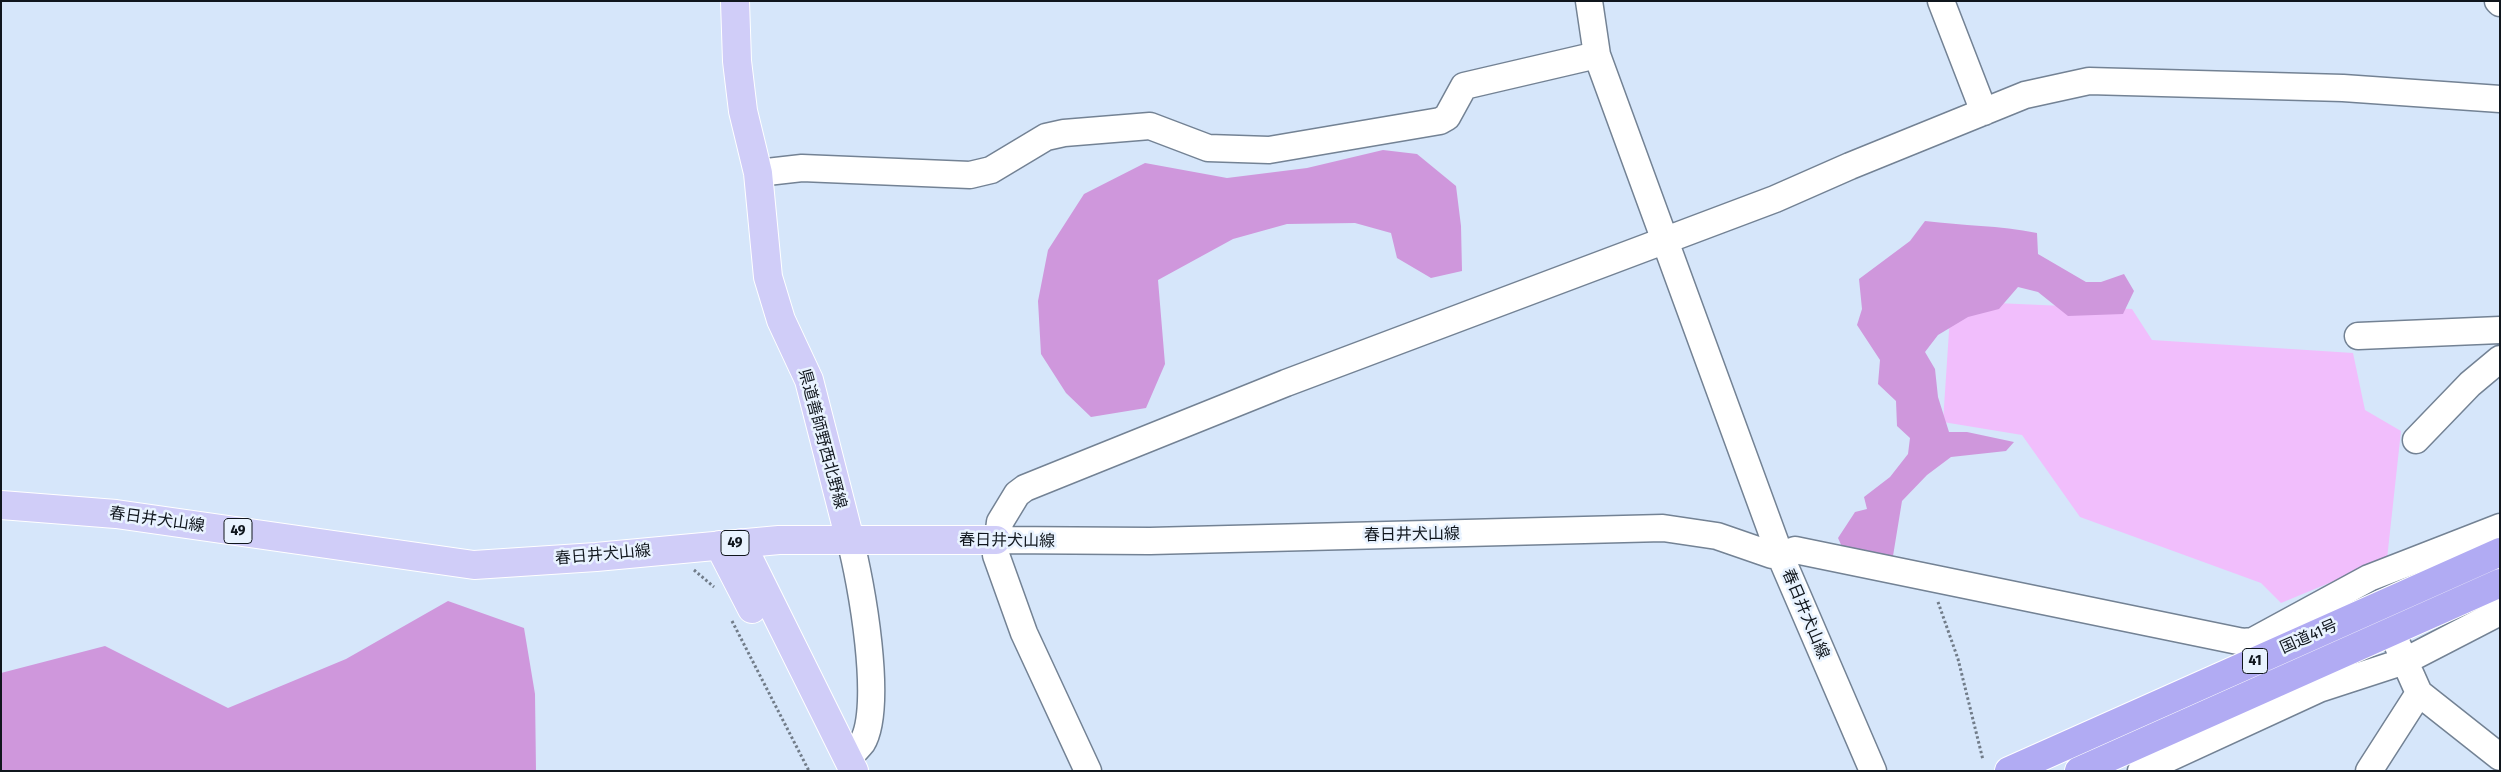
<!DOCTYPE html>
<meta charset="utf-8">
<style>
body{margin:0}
#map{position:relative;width:2501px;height:772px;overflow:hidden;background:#d6e6fa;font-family:"Fira Sans Condensed",sans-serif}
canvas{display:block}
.frame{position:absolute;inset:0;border:2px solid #10161d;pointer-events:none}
</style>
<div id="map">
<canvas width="2501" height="772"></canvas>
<div class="frame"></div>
</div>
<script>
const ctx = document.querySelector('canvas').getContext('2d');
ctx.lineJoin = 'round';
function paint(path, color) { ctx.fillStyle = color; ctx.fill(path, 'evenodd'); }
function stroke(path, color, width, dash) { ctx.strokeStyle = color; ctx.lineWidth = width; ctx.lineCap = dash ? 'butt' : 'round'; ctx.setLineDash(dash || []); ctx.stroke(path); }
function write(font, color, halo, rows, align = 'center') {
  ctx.font = font + ' "Fira Sans Condensed","Noto Sans JP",sans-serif'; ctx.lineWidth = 5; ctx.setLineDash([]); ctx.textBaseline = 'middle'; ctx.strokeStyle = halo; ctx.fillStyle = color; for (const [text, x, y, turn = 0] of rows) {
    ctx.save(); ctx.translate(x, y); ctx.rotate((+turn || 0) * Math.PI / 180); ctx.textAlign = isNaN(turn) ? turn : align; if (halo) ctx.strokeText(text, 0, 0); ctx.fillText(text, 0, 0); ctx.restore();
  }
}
paint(new Path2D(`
 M1951 301 2132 309 2152 340 2353 353 2365 410 2401 431 2387 559 2281 603 2261 583 2080 517 2022 435 1943 422Z`), '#f1befc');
paint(new Path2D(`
 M1383 150 1417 154 1456 186 1461 226 1462 271 1431 278 1397 258 1391 233 1355 223 1287 224 1233 239 1158 280 1165 364 1146 408 1091 417 1066 393 1041 354 1038 301 1048 250 1084 194 1145 163 1227 178 1307 168Z
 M1925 221C1963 226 1999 225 2037 233L2038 254 2086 282H2101L2124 274 2134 291 2123 314 2068 316 2038 292 2018 287 1999 309 1968 317 1938 335 1925 352 1935 369 1938 397 1949 432H1967L2014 442 2006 451 1951 457 1927 475 1902 501 1893 556 1866 554 1843 549 1838 538 1855 512 1867 509 1864 497 1890 477 1908 454 1910 438 1897 426 1896 401 1878 384 1880 360 1857 325 1862 309 1859 279 1910 241Z
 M448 601 524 628 535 694 536 771H1V673L105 646 228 708 346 659Z`), '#cf97dc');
const minor = new Path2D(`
 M1589 1 1597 55 1780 555 1795 550 2243 642 2253 641 2369 578 2500 527
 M1941 1 1984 112
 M2498 1 2500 3
 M758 173 802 168 970 175 991 170 1046 137 1064 133 1150 126 1208 148 1269 150 1440 121 1447 117 1464 86 1597 55
 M2358 336 2500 330
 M2416 440 2470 384 2500 359
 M996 540 1150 541 1663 528 1717 536 1772 555H1780L1873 771
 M2398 646 2419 693 2500 757
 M849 757C853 753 858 748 862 743 884 708 861 580 850 540
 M1088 771 1024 633 996 555 1000 522 1017 494 1025 488 1286 383 1775 199 1850 166 2025 95 2089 81 2343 88 2500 99
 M2141 771 2319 689 2405 661 2500 612
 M2369 771 2419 693`);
const major = new Path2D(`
 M735 1 737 61 743 111 758 173 768 277 781 320 809 380 850 540
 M1 505 116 514 474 565 596 557 779 540H996
 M741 543 854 771
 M719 545 752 609`);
const highway = new Path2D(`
 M2009 771 2500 552
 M2079 771 2500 583`);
stroke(minor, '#738294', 29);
stroke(major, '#fff', 30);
stroke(highway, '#fff', 30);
stroke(new Path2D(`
 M694 570 714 587
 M1938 602 1958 659 1983 760
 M732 621 809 771`), '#717c89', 3, [2.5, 2.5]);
stroke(minor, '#fff', 26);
stroke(major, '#d0cdf8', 28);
stroke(highway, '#b1abf3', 28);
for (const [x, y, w] of [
 [238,531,28],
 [735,543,28],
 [2255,661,25]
]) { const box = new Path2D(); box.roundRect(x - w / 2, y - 12.5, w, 25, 4); ctx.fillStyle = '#e9f3ff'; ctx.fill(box); stroke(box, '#10161d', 1); }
write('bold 15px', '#10161d', null, [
 ["49",238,531],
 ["49",735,543],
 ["41",2255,661]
]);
write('16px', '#10161d', '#e9f3ff', [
 ["県道善師野西北野線",822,439,75],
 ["春日井犬山線",157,520,8],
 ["春日井犬山線",1412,535,-1],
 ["春日井犬山線",1007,541,1],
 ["春日井犬山線",603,555,-5],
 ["春日井犬山線",1805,614,67],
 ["国道41号",2309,637,-24]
]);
</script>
